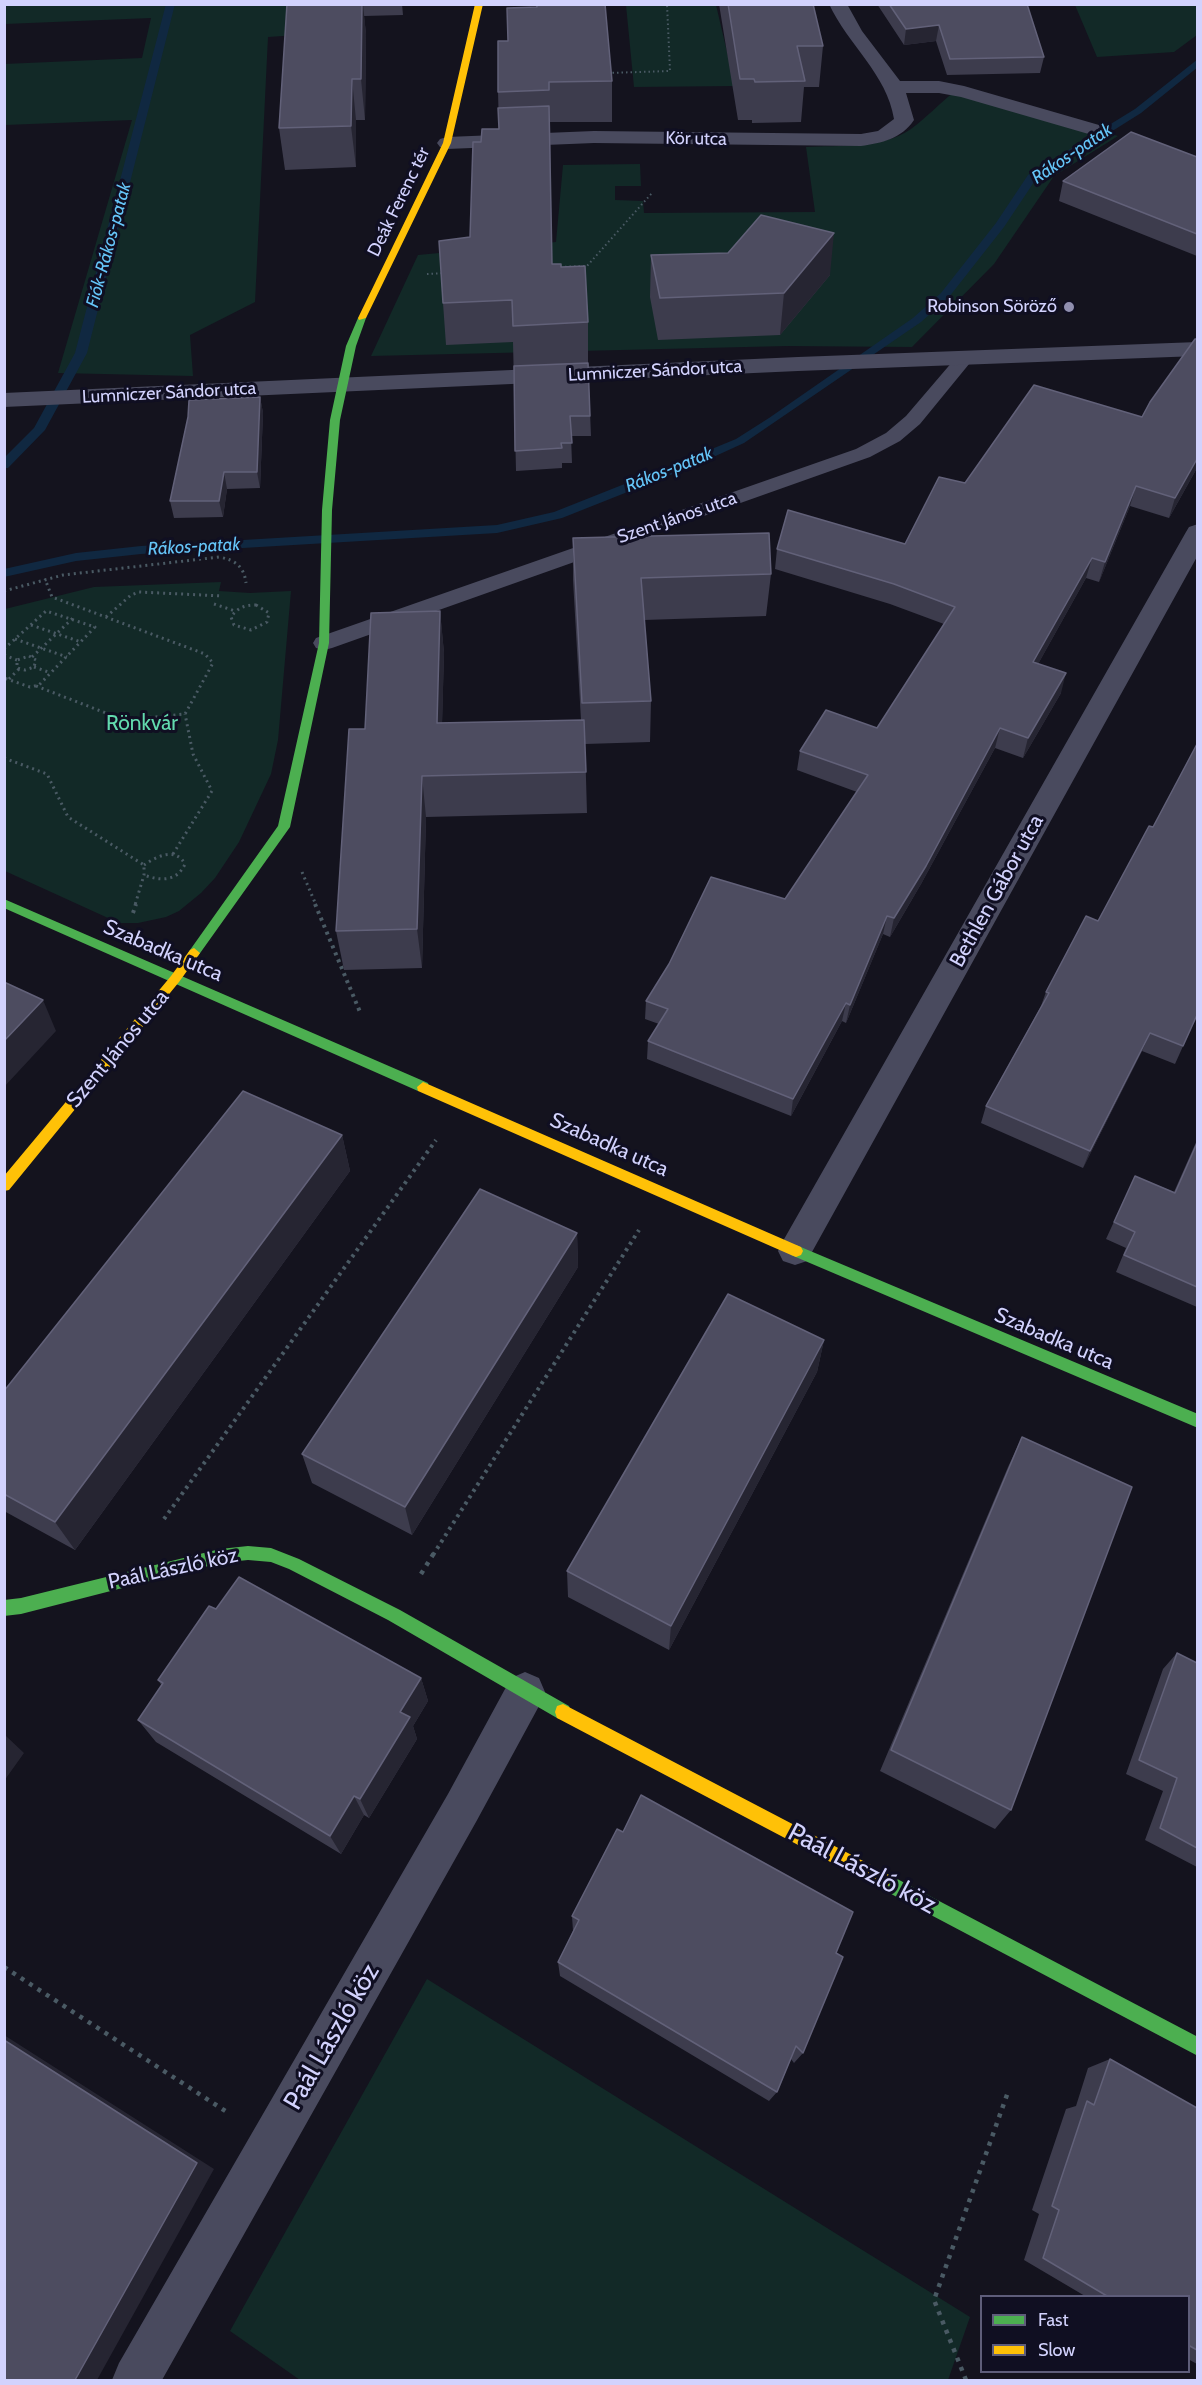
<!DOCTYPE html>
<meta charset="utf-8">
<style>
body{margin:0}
#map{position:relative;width:1202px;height:2385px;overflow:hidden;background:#14131e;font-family:Cabin,sans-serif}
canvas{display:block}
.frame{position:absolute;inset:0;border:6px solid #d2d2fd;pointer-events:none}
.legend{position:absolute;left:980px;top:2295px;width:210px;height:78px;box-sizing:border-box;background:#100f22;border:2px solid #5e5d7a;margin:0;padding:8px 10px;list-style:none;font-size:18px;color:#d2d2fd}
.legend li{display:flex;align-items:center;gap:12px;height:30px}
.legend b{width:30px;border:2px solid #5e5d7a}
</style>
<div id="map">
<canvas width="1202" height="2385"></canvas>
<div class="frame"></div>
<ul class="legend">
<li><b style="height:8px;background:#4caf50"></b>Fast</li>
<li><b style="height:8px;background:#ffc107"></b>Slow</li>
</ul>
</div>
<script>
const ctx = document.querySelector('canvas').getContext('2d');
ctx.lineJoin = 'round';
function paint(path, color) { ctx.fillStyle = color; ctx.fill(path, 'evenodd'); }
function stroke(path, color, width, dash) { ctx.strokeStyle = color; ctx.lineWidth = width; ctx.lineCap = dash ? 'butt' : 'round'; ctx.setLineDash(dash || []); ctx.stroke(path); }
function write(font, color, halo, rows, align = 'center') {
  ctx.font = font + ' Cabin,sans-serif'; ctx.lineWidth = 6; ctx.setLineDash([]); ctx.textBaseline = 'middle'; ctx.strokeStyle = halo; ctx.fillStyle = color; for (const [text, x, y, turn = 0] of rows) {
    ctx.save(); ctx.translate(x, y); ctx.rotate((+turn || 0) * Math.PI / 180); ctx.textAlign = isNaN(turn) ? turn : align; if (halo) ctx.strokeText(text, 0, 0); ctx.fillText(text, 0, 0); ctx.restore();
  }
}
paint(new Path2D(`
 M5 5H314L312 34 268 37 255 302 190 335 193 376 58 373 132 120 5 125 4 64 142 58 151 18 5 24Z
 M626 5H716L735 86 634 87Z
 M1075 5H1197V35L1174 52 1097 57Z
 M954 92 1118 136 1054 176 994 264 912 347 787 346 371 356 418 255 556 242 563 165 640 164 641 186H615V200L643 201 644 213 815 212 806 147C839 145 882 149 911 129 926 118 939 104 954 92Z
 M221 582 219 591 250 593 291 591 278 740 271 774 239 842 215 878 201 893 179 911 166 917 138 923H119L5 871V609L94 587Z
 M427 1979 970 2317 948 2380H300L230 2331Z`), '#122927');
paint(new Path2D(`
 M166 4H175L87 353 45 430 8 468H4V458L34 428 75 353Z
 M1198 59V67L1141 113 1036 179 1004 227 949 297 921 322 744 443 698 464 562 518 497 533 141 554 76 561 4 577V569L76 553 141 546 497 525 554 512 690 458 736 439 769 418 913 318 941 293 996 223 1028 175 1135 109Z`), '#102841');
stroke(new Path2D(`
 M608 73 670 71 667 4
 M556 267 587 266 652 193
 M427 274 444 273`), '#4a5a64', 2, [1.5, 3]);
stroke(new Path2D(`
 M4 591 63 575 219 557C235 560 244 566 246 583
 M214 604 235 611
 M256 605 269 613 267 622 251 630 234 625 231 617C237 608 245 605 256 605Z
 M106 617 131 595 139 592 223 596
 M31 625 81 642
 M15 639 67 657
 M4 649 46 611 95 627 39 685 30 687 4 678
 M4 655 17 660
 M29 656 36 660 34 667 25 670 17 668V660Z
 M32 657 73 618
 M34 667 51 673
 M9 679 19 669
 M36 686 124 720 185 714 213 663 205 654 52 597 45 579
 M4 758 47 774 68 817 144 865V875L135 905
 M173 854 212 791 193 754 185 714
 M144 865C157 856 176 847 185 864 177 882 160 881 144 875
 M302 872 316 905`), '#4a5a64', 3, [2, 4]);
stroke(new Path2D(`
 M315 904 360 1012
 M133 913 136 904
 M164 1519 436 1140
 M433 1555 639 1230`), '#4a5a64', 4, [3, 4.5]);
stroke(new Path2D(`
 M421 1574 434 1553
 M4 1967 230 2114
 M966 2380 934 2300 1008 2092`), '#4a5a64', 4.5, [4, 6]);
paint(new Path2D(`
 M965 352 971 354 974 358 920 424 900 441 870 457 332 648 324 650 316 648 313 643 316 638 856 449 886 433 906 416 959 354Z`), '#494a5e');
paint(new Path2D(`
 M829 4H847L862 31 900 81H939L964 86 1099 125 1102 129 1099 133 1092 135 961 97 939 93H906L914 120C901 139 882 143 861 146L594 143 447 149 440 147 437 143 440 139 447 137 594 131 861 134 878 131 894 119C887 74 848 45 829 4Z
 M1198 342V356L798 371 4 407V393L798 357Z
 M1198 524V555L807 1261 795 1265 783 1261 778 1251 783 1241 1186 532 1189 527Z
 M525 1672 539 1678 545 1692 539 1706 476 1822 162 2380H112L119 2363 448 1794 511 1678Z`), '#494a5e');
paint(new Path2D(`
 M362 315 366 318 356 346 340 420 332 510 329 643 290 827 198 956 194 958 188 953 190 950 278 826 319 643 322 510 330 420 346 346 358 318Z
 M4 899 428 1083 429 1087 428 1091H418L4 908Z
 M796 1245 1198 1414V1428L791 1255 789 1251 791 1247Z
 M248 1546 271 1548 299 1559 400 1610 569 1706 571 1712 569 1718 563 1720 557 1718 388 1620 289 1569 271 1562 248 1560 220 1563 21 1614 4 1616V1600L21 1598 220 1549Z
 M882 1871 1198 2037V2056L876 1886 873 1880 876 1874Z`), '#4caf50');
paint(new Path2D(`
 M475 4H483L451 143 366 318 359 320 358 318 443 143Z
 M194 948 200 953 179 982 9 1190 4 1191V1176L171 976 190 950Z
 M423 1082 801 1247 803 1251 801 1255 796 1257 791 1255 418 1091 417 1087Z
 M563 1704 888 1874 891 1880 888 1886 882 1889 876 1886 557 1718 555 1712 557 1706Z`), '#ffc107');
paint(new Path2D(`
 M287 4H402L403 15 364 16 366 34 365 120H356V167L285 170 279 128Z
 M535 4H605L612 81V122H550L552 264 561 267 588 322V363L591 436H571L572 463H562V468L516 471 513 342 446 345 443 303 470 237 481 142 499 129 498 92 508 41 536 7Z
 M719 4H813L823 46 819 87H804L801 122 752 123V120H738Z
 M877 4H1027L1044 57 1040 73 947 75 936 41 904 45Z
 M1197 157V256L1059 201 1063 181Z
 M651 255 830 275 780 335 658 340 650 297Z
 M260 397 263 413 260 488 227 489 223 517 174 518 170 501Z
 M1197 468 1169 518 1130 506 1099 582 1086 578 1038 664 1061 693 1023 758 995 748 921 884 890 937 883 934 846 1023 842 1021 791 1116 647 1059 648 1041 659 1024 645 1019 646 1001 785 899 857 792 797 770 800 751 877 728 944 624 890 604 775 569 777 549 905 544 965 483Z
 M573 538 771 574 766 616 644 620 651 701 650 742 585 744 587 813 426 817 422 968 344 970 336 931 365 729 440 611 444 653 442 723 581 720 573 580Z
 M1046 992 1197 1015 1175 1064 1142 1051 1083 1168 981 1123 986 1106 1041 1006Z
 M342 1135 350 1171 75 1550 4 1511V1391Z
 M1197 1140V1307L1116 1272 1126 1248 1106 1239 1135 1176 1174 1192Z
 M577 1233 578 1267 412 1535 312 1483 302 1454Z
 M824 1340 817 1372 669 1650 568 1597 567 1571Z
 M1022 1437 1011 1810 995 1829 880 1771 1008 1467Z
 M216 1609 421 1678 428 1701 413 1726 417 1739 369 1818 364 1815 341 1854 156 1742 138 1720 162 1686 158 1680Z
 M1177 1653 1197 1663V1867L1145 1840 1163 1791 1126 1774 1163 1669Z
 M572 1916 836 1953 803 2053 794 2063 791 2059 777 2092 769 2101 560 1976 558 1962 573 1931Z
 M1110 2059 1197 2108V2364L1188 2359V2296H1085L1024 2260 1039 2214 1032 2210 1066 2109 1076 2106 1088 2068Z`), '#3d3c4d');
paint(new Path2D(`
 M362 4H363L366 34 365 120 361 79Z
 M939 25 936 41 904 45 906 29Z
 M352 79 356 120V167L351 126Z
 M834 233 830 275 780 335 784 293Z
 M260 397 263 413 260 488 257 472Z
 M1197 459V468L1169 518 1175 498Z
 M224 472 227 489 223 517 219 501Z
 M1136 486 1130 506 1099 582 1105 562Z
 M1092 558 1086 578 1028 682 1033 662Z
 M440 611 444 653 441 764 437 723Z
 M1066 673 1061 693 1023 758 1028 738Z
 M1000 728 995 748 921 884 890 937 894 918Z
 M422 776 426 817 422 968 417 929Z
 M887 916 883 934 846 1023 850 1005Z
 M43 1000 56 1031 4 1087V1041Z
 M846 1003 842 1021 791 1116 793 1099Z
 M1150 1033 1142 1051 1083 1168 1090 1151Z
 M342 1135 350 1171 75 1550 55 1522Z
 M577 1233 578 1267 412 1535 405 1507Z
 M824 1340 817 1372 669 1650 671 1626Z
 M421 1678 428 1701 413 1726 417 1739 369 1818 360 1799 400 1712Z
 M6 1736 24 1753 4 1781V1738Z
 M354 1796 364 1815 341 1854 330 1836Z
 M4 2035 214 2169 97 2380H75L4 2040Z`), '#262532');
const building = new Path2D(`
 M287 4H362L361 79H352L351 126 279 128Z
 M537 4H605L612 81 549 82V90L498 92V41H508L507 8 537 7Z
 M728 4H813L823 46H797L805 81 755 82 754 79H740Z
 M889 4H1027L1044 57 950 59 939 25 906 29Z
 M549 106 552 264H561V267L585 266 588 322 513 326 512 300 443 303 439 241 470 237 473 142H481L482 129H499L498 108Z
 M1131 132 1197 157V234L1063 181Z
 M761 215 834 233 784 293 660 298 651 255 728 253Z
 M1195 339H1197V459L1175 498 1136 486 1105 562 1092 558 1033 662 1066 673 1028 738 1000 728 926 866 894 918 887 916 850 1005 846 1003 793 1099 648 1041 668 1009 646 1001 669 964 711 877 785 899 868 775 800 751 826 710 877 728 955 607 894 584 777 549 788 510 905 544 939 477 965 483 1034 385 1142 417 1150 402Z
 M588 363 590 416H570L572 443H561L562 448 515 451 514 366Z
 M260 397 257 472H224L219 501H170L188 417 189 400Z
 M769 533 771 574 641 578 651 701 582 703 573 538Z
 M440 611 437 723 584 720 586 772 422 776 417 929 336 931 349 729H365L371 613Z
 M1197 744V1015L1183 1046 1150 1033 1090 1151 986 1106 1049 993 1046 992 1086 916 1098 921 1149 826 1153 827Z
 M4 982 43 1000 4 1041Z
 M243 1091 342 1135 55 1522 4 1494V1391Z
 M1197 1143V1287L1124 1255 1135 1232 1114 1222 1135 1176 1175 1193Z
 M480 1189 577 1233 405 1507 302 1454Z
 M728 1294 824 1340 671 1626 567 1571Z
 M1022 1437 1132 1487 1011 1810 891 1750Z
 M239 1577 421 1678 400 1712 410 1717 360 1799 354 1796 330 1836 138 1720 163 1683 158 1680 209 1606 216 1609Z
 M1177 1653 1197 1663V1848L1160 1828 1177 1778 1139 1760Z
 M641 1795 853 1912 836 1953 843 1957 803 2053 796 2046 777 2092 558 1962 579 1920 572 1916 617 1829 623 1832Z
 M4 2040 197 2163 75 2380H4Z
 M1110 2059 1197 2108V2350L1188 2345V2296H1107L1043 2258 1059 2210 1052 2206 1087 2101 1094 2105Z`);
paint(building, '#4d4c60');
stroke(building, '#626179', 1.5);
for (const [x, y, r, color] of [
 [1069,307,6,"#908faf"]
]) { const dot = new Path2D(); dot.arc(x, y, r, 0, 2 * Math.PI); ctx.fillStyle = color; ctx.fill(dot); stroke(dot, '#100f22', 2); }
write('18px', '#d2d2fd', '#100f22', [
 ["Kör utca",696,139,1],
 ["Deák Ferenc tér",399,202,-64],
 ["Lumniczer Sándor utca",655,371,-3],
 ["Lumniczer Sándor utca",169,393,-3],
 ["Szent János utca",677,518,-19]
]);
write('italic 18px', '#65c5f8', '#100f22', [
 ["Rákos-patak",1072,154,-34],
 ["Fiók-Rákos-patak",109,245,-75],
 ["Rákos-patak",669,470,-22],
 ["Rákos-patak",194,547,-3]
]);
write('18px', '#d2d2fd', '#100f22', [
 ["Robinson Söröző",1057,307]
], 'right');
write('21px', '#62daae', '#100f22', [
 ["Rönkvár",142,724]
]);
write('21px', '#d2d2fd', '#100f22', [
 ["Bethlen Gábor utca",997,891,-61],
 ["Szabadka utca",163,951,23],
 ["Szent János utca",118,1049,-50],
 ["Szabadka utca",609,1145,24],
 ["Szabadka utca",1054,1339,23],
 ["Paál László köz",173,1569,-12]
]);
write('26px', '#d2d2fd', '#100f22', [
 ["Paál László köz",862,1869,28],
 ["Paál László köz",332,2037,-60]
]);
</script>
